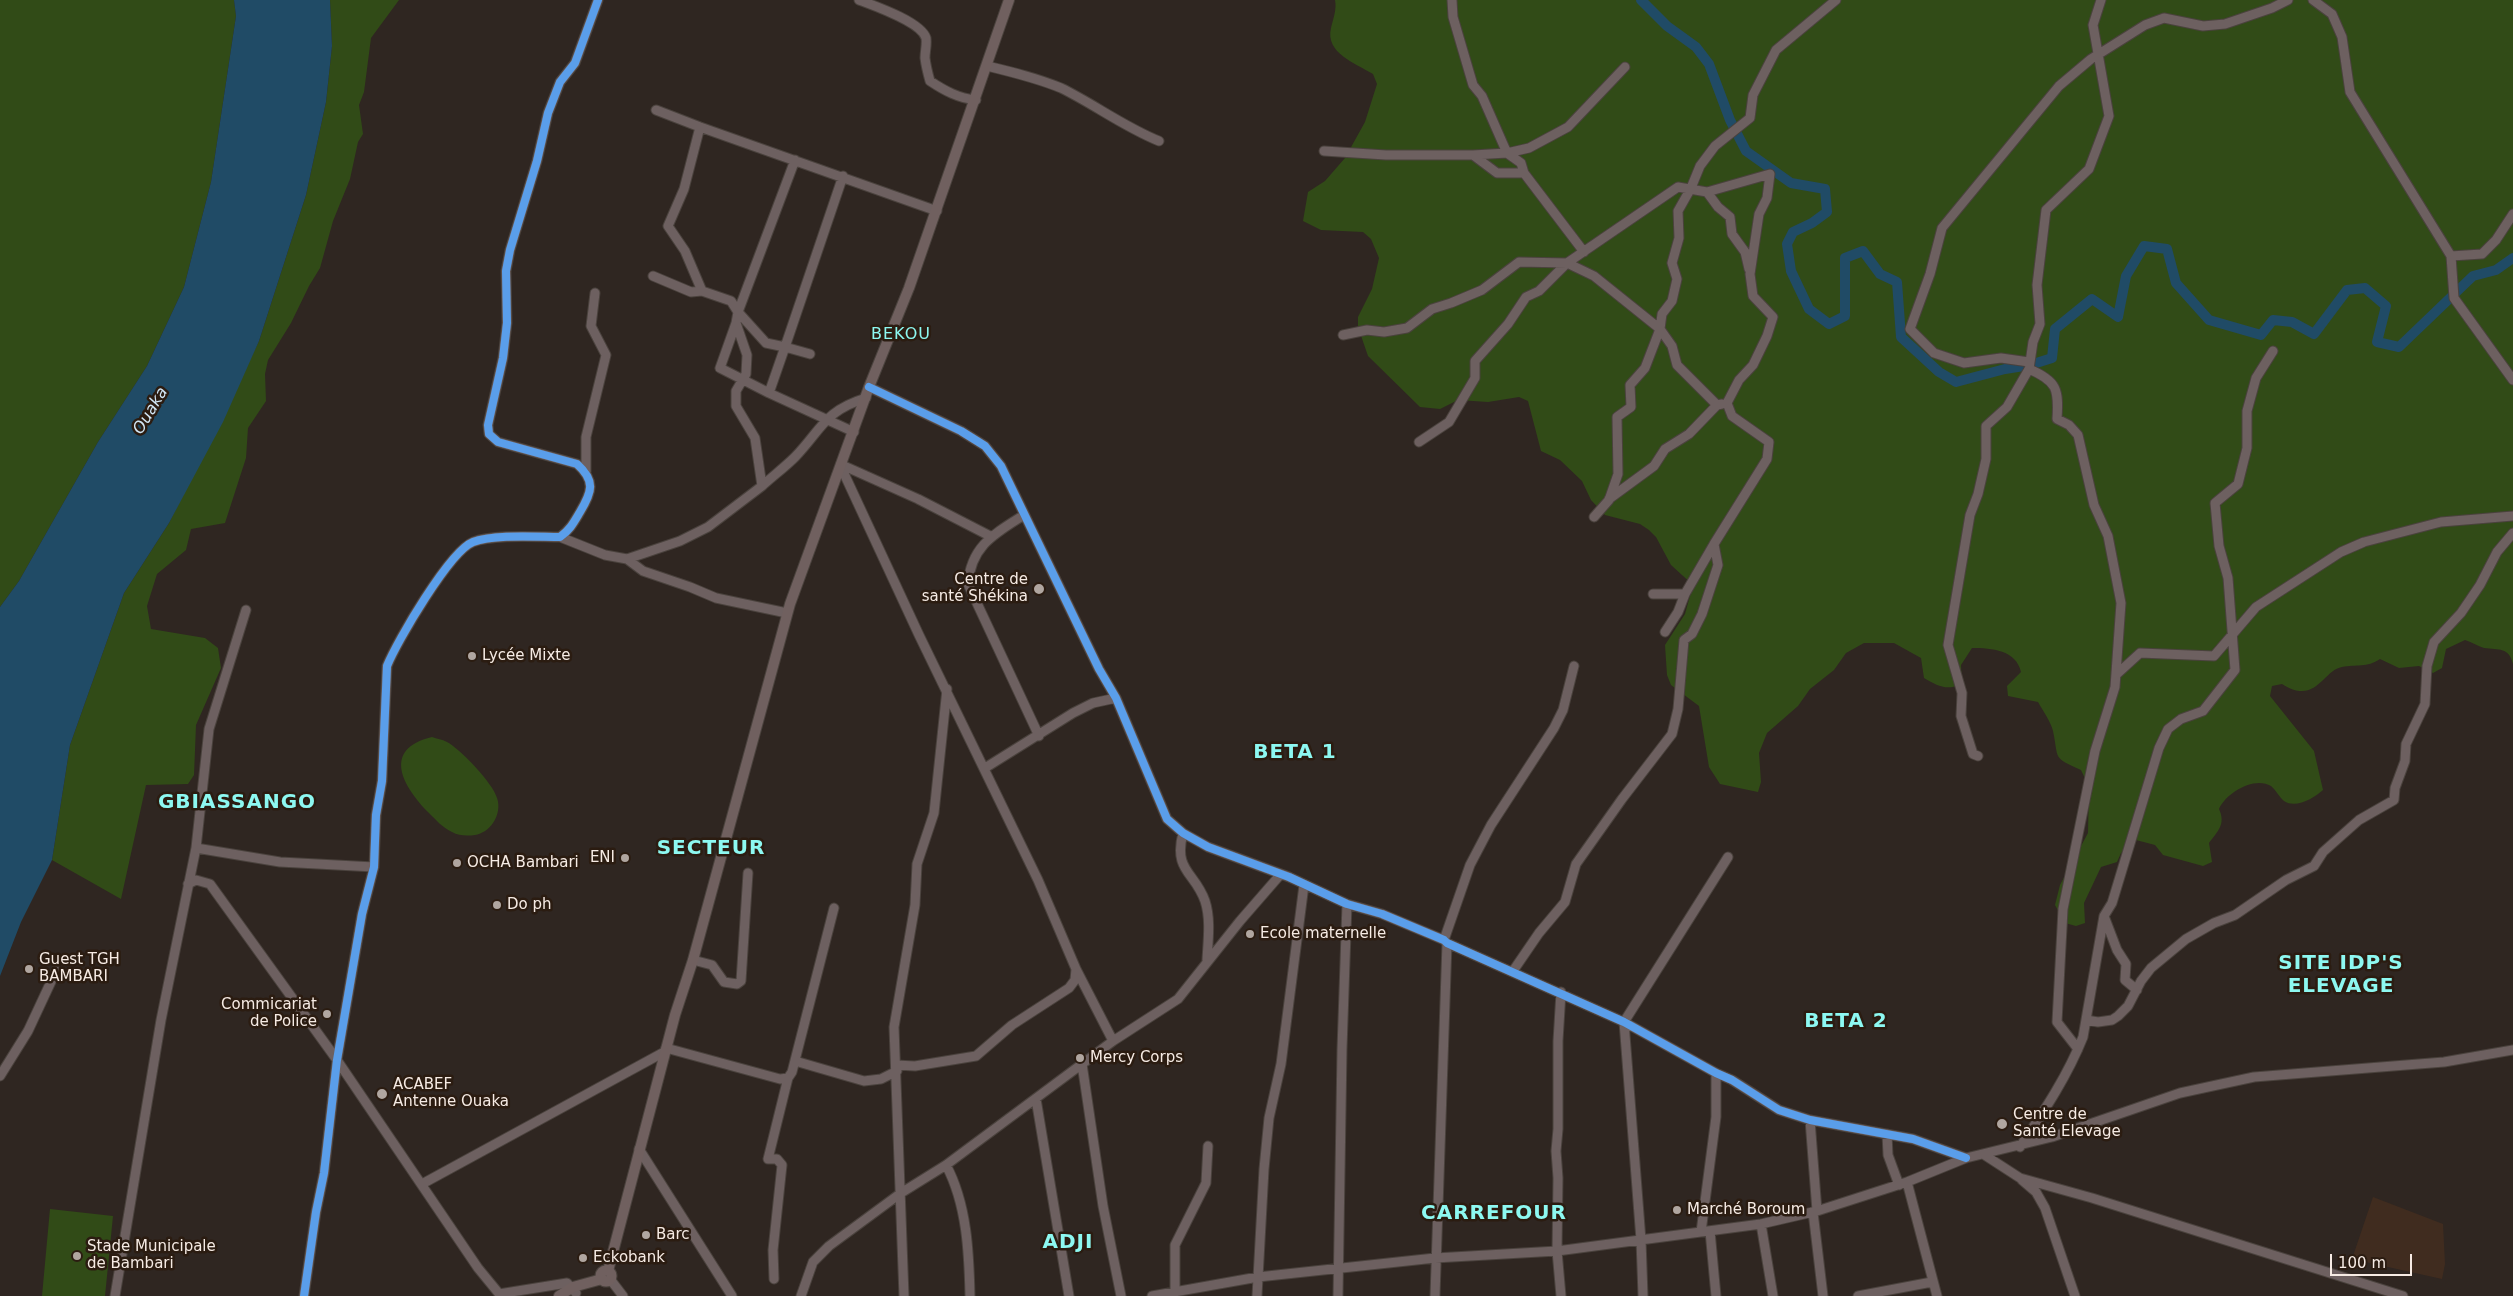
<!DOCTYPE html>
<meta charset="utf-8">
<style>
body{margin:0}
#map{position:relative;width:2513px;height:1296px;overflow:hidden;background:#2f2621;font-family:"DejaVu Sans",sans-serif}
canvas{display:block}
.scale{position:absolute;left:2330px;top:1254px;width:82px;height:22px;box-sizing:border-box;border:2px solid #f6ebe4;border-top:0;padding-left:6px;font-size:15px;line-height:18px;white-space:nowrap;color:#f6ebe4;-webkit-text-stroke:4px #2b1c11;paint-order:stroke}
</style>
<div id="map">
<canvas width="2513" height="1296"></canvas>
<div class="scale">100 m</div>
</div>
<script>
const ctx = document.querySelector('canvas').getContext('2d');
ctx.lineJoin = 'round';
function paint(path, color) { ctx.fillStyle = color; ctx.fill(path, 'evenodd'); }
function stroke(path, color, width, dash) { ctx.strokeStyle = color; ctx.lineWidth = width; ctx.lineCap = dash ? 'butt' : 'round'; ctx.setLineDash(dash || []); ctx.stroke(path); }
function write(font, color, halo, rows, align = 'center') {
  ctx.font = font + ' "DejaVu Sans",sans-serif'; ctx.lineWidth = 5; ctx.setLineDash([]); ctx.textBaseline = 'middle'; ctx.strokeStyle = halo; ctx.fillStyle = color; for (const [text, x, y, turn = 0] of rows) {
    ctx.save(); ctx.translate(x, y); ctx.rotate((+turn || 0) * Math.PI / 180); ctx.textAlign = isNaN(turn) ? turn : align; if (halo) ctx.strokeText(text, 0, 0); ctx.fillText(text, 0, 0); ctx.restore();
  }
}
paint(new Path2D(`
 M2373 1197 2443 1224 2445 1264 2442 1279 2352 1259Z`), '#402c1f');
paint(new Path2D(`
 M0 0H234L236 16 211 182 184 287 147 366 98 442 19 581 0 607Z
 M330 0H399L371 38 364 92 359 105 363 134 358 142 350 179 333 221 320 268 309 286 291 323 268 360 265 374 266 401 248 428 246 458 225 523 191 529 186 550 157 574 147 606 151 629 205 638 218 648 221 668 196 725 194 775 188 784 146 785 121 899 52 860 70 745 124 593 169 523 259 341 306 195 326 102 332 46Z
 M1335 0H2513V664C2509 647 2499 650 2484 648 2478 646 2471 642 2465 640L2446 649 2442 668 2433 673 2419 666 2399 668 2380 659C2367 668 2356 664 2342 667 2323 670 2316 706 2282 684L2272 686 2270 696 2314 751 2323 790C2314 798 2296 809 2284 801 2279 797 2276 790 2271 786 2254 776 2226 793 2219 809 2226 824 2218 831 2209 843L2212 862 2203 866 2163 855 2155 845 2136 840 2121 853 2117 862 2101 867 2084 903 2085 923 2076 926 2065 923 2055 905 2060 885 2088 833 2089 787 2081 770C2052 757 2059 760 2053 731 2051 722 2043 711 2038 702L2008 696 2007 686 2021 672C2016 650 1992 648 1972 648L1961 665 1962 684C1946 691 1938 686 1924 678L1921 658 1894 643H1864L1846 653 1834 670 1810 689 1798 706 1767 733 1759 753 1761 782 1758 792 1720 784 1709 767 1699 706 1671 685 1667 675 1665 645 1685 614 1693 585 1671 565 1656 537 1649 530 1640 524 1605 515 1591 500 1582 481 1560 460 1541 451 1528 401 1519 397 1488 402 1458 400 1440 409 1420 407 1368 356 1358 327V317L1372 289 1379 258 1371 239 1363 232 1321 230 1303 221 1308 192 1325 181 1345 158 1365 122 1377 84 1373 74C1355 63 1325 53 1331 28 1333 19 1337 9 1335 0Z
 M432 737C437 739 442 739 447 742 460 749 493 783 497 798 500 806 498 816 493 823 489 829 482 834 475 835 467 836 459 836 452 832 443 828 436 820 429 813 403 787 381 749 432 737Z
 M50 1209 113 1216 105 1296H42Z`), '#314b17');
paint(new Path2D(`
 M234 0H330L332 46 326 102 306 195 259 341 223 422 169 523 124 593 70 745 52 860 21 922 0 976V607L19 581 98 442 147 366 184 287 211 182 236 16Z`), '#204b66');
stroke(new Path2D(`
 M1641 0 1667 26 1696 47 1709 64 1730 120 1746 151 1791 183 1825 189 1827 212 1812 223 1793 232 1787 244 1791 271 1809 309 1829 324 1845 316V258L1863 251 1880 274 1897 282 1901 337 1939 372 1956 382 2005 369 2030 365 2052 358 2055 329 2092 299 2118 317 2126 276 2144 246 2167 249 2176 283 2209 320 2261 335 2273 320 2292 322 2314 334 2347 290 2365 288 2386 306 2377 342 2399 347 2473 276 2496 270 2513 258`), '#204b66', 10);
const minor = new Path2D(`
 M859 0C875 6 921 22 926 38 927 45 925 51 925 58 926 66 928 74 930 81 945 91 958 98 976 100
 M1452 0 1453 17 1473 85 1482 96 1507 153 1521 163 1524 173 1584 252
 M2313 0 2332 14 2342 37 2350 92 2451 256 2454 298 2513 380
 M987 66C1012 72 1037 78 1061 88 1094 104 1124 127 1159 141
 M656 110 700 127 937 211
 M1324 151 1386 155H1473L1507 153 1529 148 1568 127 1625 67
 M1473 155 1497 173H1524
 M795 160 738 312 766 343 785 347 843 176
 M1707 192 1718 207 1730 217 1732 234 1745 252 1749 269
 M2451 256 2482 254 2496 240 2513 214
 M653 276 691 292 702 291
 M736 323 720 368 769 393 854 432
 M1343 335 1367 330 1384 332 1407 328 1432 309 1451 303 1482 290 1519 262 1567 263 1594 276 1660 329 1672 346 1677 365 1717 405
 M2029 362 2001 358 1964 363 1934 353 1910 329 1930 274 1942 228 2059 86 2091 59 2145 25 2164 18 2203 26 2225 24 2272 8 2288 0
 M2029 369C2057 381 2059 389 2057 419L2069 425 2078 435 2094 505 2108 536 2121 603 2115 687 2095 751 2063 909 2057 1022 2078 1049
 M869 387 961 431 985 446 1001 466 1099 669 1116 698 1167 819 1183 833 1208 847 1289 877 1347 904 1382 914 1444 940 1447 943 1624 1022 1716 1073 1732 1080 1779 1110 1810 1120 1913 1139 1966 1158
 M769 393 785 347 810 354
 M1419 442 1449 422 1475 378V361L1508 324 1526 297 1539 291 1567 263 1678 187 1707 192 1770 174 1767 198 1759 214 1750 274 1753 296 1773 317 1767 336 1753 365 1739 380 1727 403 1732 416 1769 442 1767 459 1714 544 1718 565 1702 614 1692 634 1684 640 1678 709 1672 734 1622 799 1576 864 1565 902 1539 933 1513 971
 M842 465 918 499 990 536
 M841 467 919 635 1038 880 1076 969 1113 1041
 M586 472V437L606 355 591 326 595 293
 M762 486C773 476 785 467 795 457 822 429 824 411 866 398
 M1609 499 1654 466 1665 449 1689 434 1717 405 1722 404
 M1024 515C994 534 971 546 968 584L1039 736
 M1594 517 1609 500 1618 474 1617 417 1631 407 1630 385 1645 368 1660 329 1662 314 1672 301 1677 279 1672 263 1679 238 1678 211 1691 188 1700 166 1715 146 1750 118 1753 95 1776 50 1836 0
 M560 537 605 555 627 559 680 541 708 527 762 486 755 438 736 406V391L746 374 747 355 736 323 738 312 731 301 702 291 685 251 668 226 684 189 700 127
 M627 559 643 571 690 587 716 598 787 613
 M1653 594H1685L1714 544
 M1665 632 1678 612 1685 594
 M2117 674 2140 653 2214 656 2256 607 2341 552 2364 542 2441 522 2513 516
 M1978 756 1973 754 1961 716 1962 693 1948 645 1970 515 1978 494 1986 459V426L2007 407 2029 369 2033 342 2040 324 2037 285 2046 210 2089 169 2109 116 2093 25 2101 0
 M985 768 1073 713 1093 703 1116 698
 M1183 833C1173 871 1195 872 1205 901 1211 919 1208 941 1207 960
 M196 848 280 862 374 867
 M188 884 196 880 210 884 337 1060 478 1268 501 1296
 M2104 916 2117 950 2126 964 2125 980 2137 990
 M1444 940 1470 865 1491 825 1554 728 1563 710 1574 666
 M693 960 712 965 724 982 737 984 741 981 748 873
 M1561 992 1558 1041V1129L1556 1151 1558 1178 1557 1251 1561 1296
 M2086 1020 2098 1022 2112 1020 2118 1016 2128 1006 2141 981 2151 968 2186 939 2214 923 2235 915 2286 880 2314 866 2323 852 2359 820 2394 800 2395 788 2405 761 2406 744 2425 704 2427 666 2434 642 2461 613 2480 585 2497 552 2513 533
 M666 1048 780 1079 788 1078 792 1072 834 908
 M795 1061 864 1081 881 1079 897 1071
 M1082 1064 1103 1206 1121 1296
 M896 1065 915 1066 976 1056 1012 1025 1069 988 1075 980 1076 969
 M0 1076 28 1031 56 971
 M1036 1099 1069 1296
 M1810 1120 1817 1211
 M1887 1134 1888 1155 1899 1185
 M2020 1147C2044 1111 2067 1077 2083 1037L2104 916 2112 903 2159 748 2168 729 2181 719 2203 711 2235 670 2228 578 2219 546 2215 503 2238 484 2247 448V411L2256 378 2273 351
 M639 1149 732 1296
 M1983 1154 2020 1178 2092 1198 2403 1296
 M946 1165C967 1204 969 1253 970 1296
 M2022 1180 2036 1192 2045 1208 2075 1296
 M1907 1182 1937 1296
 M422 1184 666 1051
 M1813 1212 1823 1296
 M1761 1224 1773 1296
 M1710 1231 1716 1296
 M1701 1232 1716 1117V1073
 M610 1279 623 1296
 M774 1279 773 1250 782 1165 777 1159H768L788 1078
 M1175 1290V1245L1206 1183 1208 1146
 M499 1294 567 1283 576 1293
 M115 1296 161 1020 196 848 209 729 246 610
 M304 1296 316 1212 324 1173 337 1060 362 914 374 867 376 815 382 781 387 666C397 641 450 551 473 542 493 534 538 537 560 537 570 530 574 522 580 512 592 492 596 481 577 464L498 442 489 434 488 425 503 358 507 323 506 271 510 250 537 161 548 113 560 82 575 63 598 0
 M801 1296 813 1262 829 1246 901 1193 946 1165 1113 1041 1178 999 1240 921 1280 875
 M904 1296 894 1027 915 905 917 864 934 813 947 689
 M1152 1296 1258 1277 1435 1258 1557 1251 1761 1224 1817 1211 1907 1182 1966 1158 2052 1137 2180 1093 2254 1077 2444 1062 2513 1050
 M1257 1296 1264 1169 1269 1118 1281 1064 1304 885
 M1338 1296 1342 1049 1347 904
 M1435 1296 1447 943
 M1643 1296 1641 1240 1624 1022 1728 857
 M1858 1296 1932 1282`);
const major = new Path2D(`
 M600.5 1276a5.5 5.5 0 1 1 11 0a5.5 5.5 0 1 1-11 0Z
 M608 1271 675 1015 693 960 790 604 869 387 909 288 1009 0
 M559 1296 573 1287 602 1279`);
stroke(minor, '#4a423d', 11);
stroke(major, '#4a423d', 12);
stroke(minor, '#6d6060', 9);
stroke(major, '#70605f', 10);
stroke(new Path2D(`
 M869 387 961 431 985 446 1001 466 1099 669 1116 698 1167 819 1183 833 1208 847 1289 877 1347 904 1382 914 1444 940 1447 943 1624 1022 1716 1073 1732 1080 1779 1110 1810 1120 1913 1139 1966 1158
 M304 1296 316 1212 324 1173 337 1060 362 914 374 867 376 815 382 781 387 666C397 641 450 551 473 542 493 534 538 537 560 537 570 530 574 522 580 512 592 492 596 481 577 464L498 442 489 434 488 425 503 358 507 323 506 271 510 250 537 161 548 113 560 82 575 63 598 0`), '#5a9eea', 8);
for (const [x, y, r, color] of [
 [1039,589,6,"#b0a6a0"],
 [472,656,5,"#b0a6a0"],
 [625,858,5,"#b0a6a0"],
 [457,863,5,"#b0a6a0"],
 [497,905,5,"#b0a6a0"],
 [1250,934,5,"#b0a6a0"],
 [29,969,5,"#b0a6a0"],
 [327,1014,5,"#b0a6a0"],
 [1080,1058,5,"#b0a6a0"],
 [382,1094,6,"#b0a6a0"],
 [2002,1124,6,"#b0a6a0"],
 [1677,1210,5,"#b0a6a0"],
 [646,1235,5,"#b0a6a0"],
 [77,1256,5,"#b0a6a0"],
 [583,1258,5,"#b0a6a0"]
]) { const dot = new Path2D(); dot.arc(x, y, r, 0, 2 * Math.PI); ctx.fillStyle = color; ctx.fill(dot); stroke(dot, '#2b1c11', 2); }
write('15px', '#f6ebe4', '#2b1c11', [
 ["Centre de",1028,580,"right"],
 ["santé Shékina",1028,597,"right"],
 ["Lycée Mixte",482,656],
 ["ENI",615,858,"right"],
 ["OCHA Bambari",467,863],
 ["Do ph",507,905],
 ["Ecole maternelle",1260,934],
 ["Guest TGH",39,960],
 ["BAMBARI",39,977],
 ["Commicariat",317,1005,"right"],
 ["de Police",317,1022,"right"],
 ["Mercy Corps",1090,1058],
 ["ACABEF",393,1085],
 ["Antenne Ouaka",393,1102],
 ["Centre de",2013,1115],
 ["Santé Elevage",2013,1132],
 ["Marché Boroum",1687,1210],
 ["Barc",656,1235],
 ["Stade Municipale",87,1247],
 ["de Bambari",87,1264],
 ["Eckobank",593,1258]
], 'left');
ctx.letterSpacing = '1px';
write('16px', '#8df8f1', '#2b1c11', [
 ["BEKOU",901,335]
]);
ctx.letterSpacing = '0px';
write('italic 16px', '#d1e6f5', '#2b1c11', [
 ["Ouaka",151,411,-59]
]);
ctx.letterSpacing = '1px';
write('bold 20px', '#8df8f1', '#2b1c11', [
 ["BETA 1",1295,753],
 ["GBIASSANGO",237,803],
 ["SECTEUR",711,849],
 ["SITE IDP'S",2341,964],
 ["ELEVAGE",2341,987],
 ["BETA 2",1846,1022],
 ["CARREFOUR",1494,1214],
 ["ADJI",1068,1243]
]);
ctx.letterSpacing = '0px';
</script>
